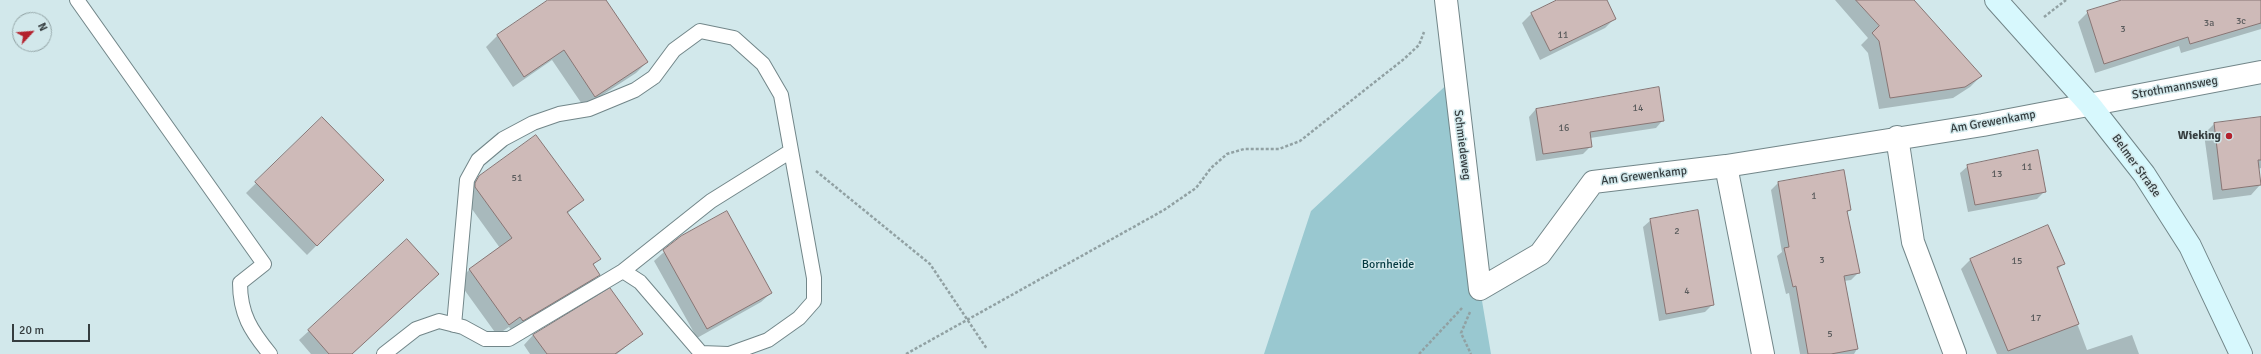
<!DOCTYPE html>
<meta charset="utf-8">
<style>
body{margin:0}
#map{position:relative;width:2261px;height:354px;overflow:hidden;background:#d2e8eb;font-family:Signika,sans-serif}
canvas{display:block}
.north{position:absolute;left:12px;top:12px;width:40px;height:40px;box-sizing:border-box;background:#d2e8eb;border:1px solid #93a4a6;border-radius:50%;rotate:64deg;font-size:11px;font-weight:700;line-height:16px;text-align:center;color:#353d3f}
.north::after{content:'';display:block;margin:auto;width:14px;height:18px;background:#b3212d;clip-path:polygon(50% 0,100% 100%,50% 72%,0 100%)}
.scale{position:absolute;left:12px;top:324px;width:78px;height:18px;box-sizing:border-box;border:2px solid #353d3f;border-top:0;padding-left:5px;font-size:12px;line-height:14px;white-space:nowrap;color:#353d3f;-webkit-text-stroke:3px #d2e8eb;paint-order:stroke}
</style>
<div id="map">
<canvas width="2261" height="354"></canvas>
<div class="north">N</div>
<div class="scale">20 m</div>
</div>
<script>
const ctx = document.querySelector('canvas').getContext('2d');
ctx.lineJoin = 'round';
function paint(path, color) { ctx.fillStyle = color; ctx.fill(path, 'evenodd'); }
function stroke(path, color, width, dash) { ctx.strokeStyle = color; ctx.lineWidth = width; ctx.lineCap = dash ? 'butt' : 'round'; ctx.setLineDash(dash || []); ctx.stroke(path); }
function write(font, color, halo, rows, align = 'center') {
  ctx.font = font + ' Signika,sans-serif'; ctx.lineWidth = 3; ctx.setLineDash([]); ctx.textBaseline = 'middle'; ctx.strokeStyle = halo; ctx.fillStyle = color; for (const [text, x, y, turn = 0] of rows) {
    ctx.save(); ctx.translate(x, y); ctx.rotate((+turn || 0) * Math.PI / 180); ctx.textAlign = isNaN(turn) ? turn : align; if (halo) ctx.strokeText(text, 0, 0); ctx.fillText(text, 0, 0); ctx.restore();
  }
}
paint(new Path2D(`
 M1454 78 1480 289 1491 354H1264L1311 211Z`), '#99c8d0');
paint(new Path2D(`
 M550 0H605L647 62 636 73 584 107 552 60 513 87 486 47 497 36Z
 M1560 0H1606L1615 18 1605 28 1540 60 1522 23 1532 13Z
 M1835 0H1913L1981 76 1970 87 1953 98 1879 109 1868 53 1861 45 1868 38Z
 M2125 0H2261V29L2181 53 2179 46 2095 73 2078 22 2088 12Z
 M1536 109 1663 120 1656 128 1590 138 1591 146 1583 154 1536 161 1529 117Z
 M322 118 382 180 307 255 246 193Z
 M2261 118V168L2258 169 2260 185 2251 195 2213 200 2204 134 2214 124Z
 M1968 166 2045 191 2037 199 1968 212 1960 173Z
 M479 177 582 200 567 214 599 259 593 265 599 274 588 285 512 331 509 327 497 335 458 281 469 270 500 248 464 198 468 189Z
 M1778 183 1850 210 1846 213 1858 273 1851 280 1844 281 1857 349 1854 354H1800L1789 293 1786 294 1777 256 1782 252 1771 190Z
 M1651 220 1713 304 1705 312 1659 321 1643 227Z
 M681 237 771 293 761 302 697 338 654 261Z
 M407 241 438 274 352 354H311L299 340Z
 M1970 260 2063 264 2057 270 2087 350 2132 335 2139 354H1997L1961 269Z
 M641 334 617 354H530L524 345 533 335Z`), '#0003');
const building = new Path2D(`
 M548 0H606L648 62 595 97 564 50 524 77 497 35Z
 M1557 0H1607L1616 19 1550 51 1531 13Z
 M1856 0H1914L1982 76 1965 87 1890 98 1879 41 1872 33 1879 26Z
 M2122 0H2261V23L2190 44 2188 37 2104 64 2087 11Z
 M1659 87 1664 121 1590 132 1592 147 1543 154 1536 109Z
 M322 117 384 180 317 246 255 182Z
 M2261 117V160H2258L2261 185 2222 190 2214 123Z
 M536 135 584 200 567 212 601 259 593 264 600 275 523 321 520 317 509 325 469 269 512 238 475 187V183L479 176Z
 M2038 150 2046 192 1975 205 1967 165Z
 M1844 170 1851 210 1847 211 1860 273 1844 276 1858 349 1831 354H1808L1796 286 1793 287 1784 248 1789 247 1778 182Z
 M1698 210 1714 305 1666 314 1650 219Z
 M727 211 772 293 707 329 663 250 681 236Z
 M2048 225 2065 264 2057 267 2079 324 2008 351 1970 259Z
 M407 239 439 274 352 354H329L308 330Z
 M610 288 643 334 615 354H547L533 335Z`);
paint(building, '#cebab8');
stroke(building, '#887574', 1);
const lane = new Path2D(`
 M77 0 264 264 240 283C240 314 251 331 270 354
 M623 271 711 201 791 151
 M454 325 467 180 478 160 503 139 533 123 559 114 589 109 635 90 654 77 674 50 700 31 734 38 763 64 781 95 814 278V301L799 318 768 340 729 354
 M384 354 416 329 439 321 463 327 485 339H509L623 271 640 282 701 353 728 354`);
const street = new Path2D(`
 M1446 0 1480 289 1540 254 1593 182 1726 166 1983 125 2261 72
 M1897 137 1913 242 1955 354
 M1726 166 1763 354`);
const secondary = new Path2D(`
 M1996 0 2089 104 2144 174 2190 246 2241 354`);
stroke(lane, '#728689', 16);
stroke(street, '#728689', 24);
stroke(secondary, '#728689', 24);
stroke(new Path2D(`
 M2044 17 2066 0
 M816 171 930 264 987 349
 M1470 312 1461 333 1471 354
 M906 354 1164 210 1196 188 1211 168 1227 154 1244 149H1279L1300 141 1404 59 1419 45 1424 32
 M1419 354 1463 307`), '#91a1a3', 2.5, [3, 2]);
stroke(lane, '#fff', 14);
stroke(street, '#fff', 22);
stroke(secondary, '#d7f8fd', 22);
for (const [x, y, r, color] of [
 [2229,136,4,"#b3212d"]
]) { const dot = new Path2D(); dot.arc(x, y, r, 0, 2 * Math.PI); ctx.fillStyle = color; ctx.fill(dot); stroke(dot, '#d2e8eb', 1.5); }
write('10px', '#5b5c5d', null, [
 ["3c",2241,21],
 ["3a",2209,23],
 ["3",2123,29],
 ["11",1563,35],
 ["14",1638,108],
 ["16",1564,128],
 ["11",2027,167],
 ["13",1997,174],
 ["51",517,178],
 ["1",1814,196],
 ["2",1677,231],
 ["3",1822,260],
 ["15",2017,261],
 ["4",1687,291],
 ["17",2036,318],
 ["5",1830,334]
]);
write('12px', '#353d3f', '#d2e8eb', [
 ["Strothmannsweg",2175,88,-10],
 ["Am Grewenkamp",1993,122,-10],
 ["Schmiedeweg",1462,145,83],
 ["Belmer Straße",2136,166,54],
 ["Am Grewenkamp",1644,176,-7]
]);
write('bold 12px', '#353d3f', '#d2e8eb', [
 ["Wieking",2221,136]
], 'right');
write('12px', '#053a41', '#d2e8eb', [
 ["Bornheide",1388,265]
]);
</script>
